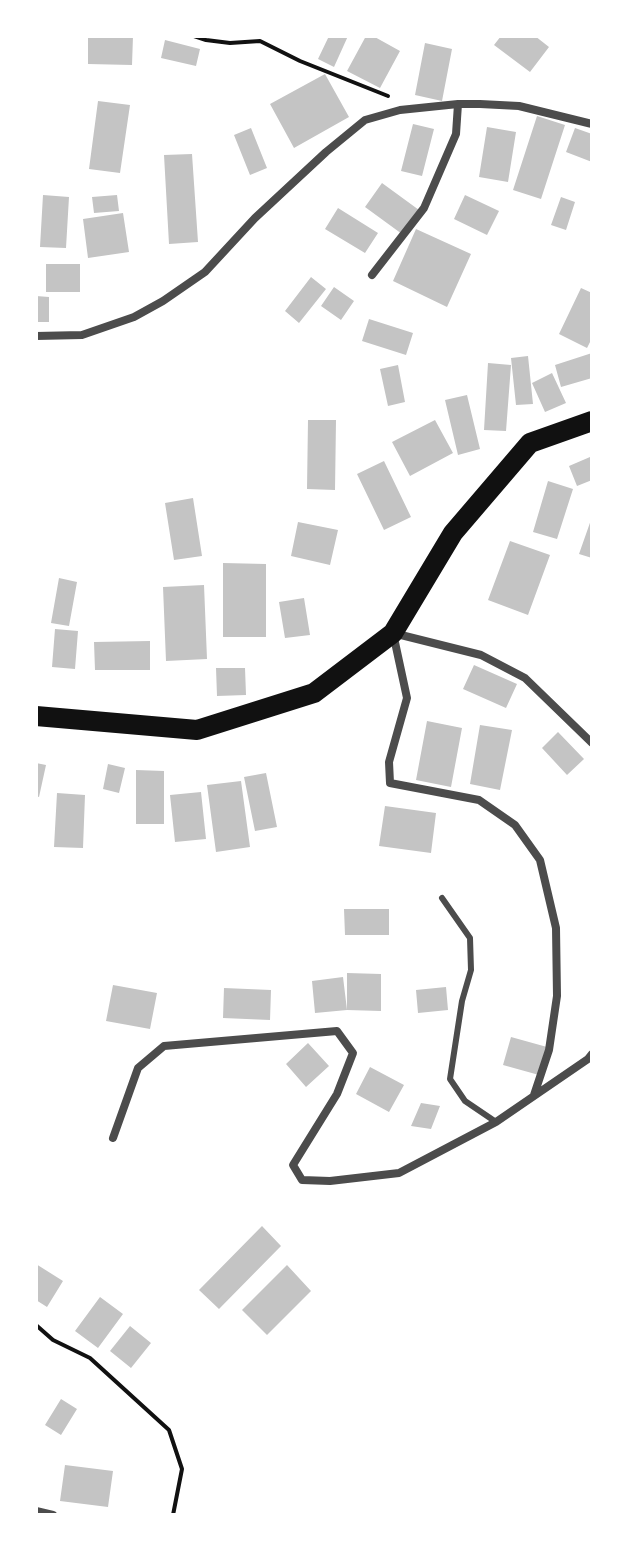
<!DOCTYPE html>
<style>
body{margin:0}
#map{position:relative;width:628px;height:1551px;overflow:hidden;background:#fff;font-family:"Work Sans",sans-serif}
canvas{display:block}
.frame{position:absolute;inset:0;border:38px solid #fff;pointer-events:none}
</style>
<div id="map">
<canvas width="628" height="1551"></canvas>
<div class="frame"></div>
</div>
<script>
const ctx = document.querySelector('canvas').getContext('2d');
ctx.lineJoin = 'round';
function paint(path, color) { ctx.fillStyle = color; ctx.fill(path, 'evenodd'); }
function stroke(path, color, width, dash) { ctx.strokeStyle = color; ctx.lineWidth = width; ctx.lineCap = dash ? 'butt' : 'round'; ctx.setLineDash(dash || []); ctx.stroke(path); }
paint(new Path2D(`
 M88 36H133L132 65 88 64Z
 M329 36H348L334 67 318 59Z
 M366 36H373L400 51 380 88 347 71Z
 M501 36H535L549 47 530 72 494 45Z
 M165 40 200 49 196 66 161 58Z
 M425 43 452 49 442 101 415 95Z
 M325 74 349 117 294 148 270 104Z
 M98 101 130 105 120 173 89 169Z
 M537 116 565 125 541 199 513 190Z
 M413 124 434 129 422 176 401 171Z
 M487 127 516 132 508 182 479 177Z
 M251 128 267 168 250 175 234 135Z
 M575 128 592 134V162L566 152Z
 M192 154 198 242 169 244 164 155Z
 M382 183 419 210 402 234 365 207Z
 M43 195 69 197 66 248 40 247Z
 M117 195 119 211 94 213 92 197Z
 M465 195 499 211 487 235 454 219Z
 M561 197 575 202 566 230 551 225Z
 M338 208 378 233 365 253 325 229Z
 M123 213 129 252 88 258 83 219Z
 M416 229 471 254 447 307 393 281Z
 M46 264H80V292H46Z
 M311 277 326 289 299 323 285 311Z
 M334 287 354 301 341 320 321 306Z
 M581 288 592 293V338L587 348 559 334Z
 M36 296 49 297V322H36Z
 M369 319 413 333 406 355 362 341Z
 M592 353V378L561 387 555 365Z
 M528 356 533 404 516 405 511 358Z
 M488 363 511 365 506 431 484 430Z
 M398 365 405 402 388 406 380 369Z
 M552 373 566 403 545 412 532 383Z
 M467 395 480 449 458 455 445 400Z
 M308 420H336L335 490 307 489Z
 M435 420 453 453 410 476 392 442Z
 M590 457 592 480 577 486 569 466Z
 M384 461 411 517 384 530 357 474Z
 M548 481 573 489 557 539 533 532Z
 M193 498 202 556 174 560 165 503Z
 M592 517V558L579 554Z
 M298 522 338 530 330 565 291 556Z
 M510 541 550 555 528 615 488 600Z
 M223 563 266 564V637H223Z
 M59 578 77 582 69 626 51 623Z
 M204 585 207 659 166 661 163 587Z
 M304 598 310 635 285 638 279 602Z
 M55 629 78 631 75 669 52 667Z
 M150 641V670H95L94 642Z
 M474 665 517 684 506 708 463 689Z
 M216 668H245L246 695 217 696Z
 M427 721 462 728 451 787 416 780Z
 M480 725 512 730 500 790 470 784Z
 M558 732 584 759 567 775 542 748Z
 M36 763 46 765 39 797 36 796Z
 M108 764 125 768 119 793 103 789Z
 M136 770 164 771V824H136Z
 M266 773 277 827 255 831 244 777Z
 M241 781 250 847 216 852 207 785Z
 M201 792 206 839 175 842 170 795Z
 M57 793 85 795 83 848 54 847Z
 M385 806 436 813 431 853 379 846Z
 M344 909H389V935H345Z
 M347 973 381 974V1011L347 1010Z
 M343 977 347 1010 315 1013 312 981Z
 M113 985 157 993 150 1029 106 1021Z
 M446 987 448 1010 418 1013 416 990Z
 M224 988 271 990 270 1020 223 1018Z
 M511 1037 547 1047 539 1075 503 1065Z
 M308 1043 329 1066 306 1087 286 1064Z
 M370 1067 404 1085 389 1112 356 1094Z
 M421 1103 440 1106 431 1129 411 1126Z
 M262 1226 281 1246 219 1309 199 1290Z
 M36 1264 63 1281 47 1307 36 1300Z
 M287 1265 311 1291 267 1335 242 1310Z
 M100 1297 123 1314 98 1348 75 1331Z
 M130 1326 151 1343 131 1368 110 1351Z
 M61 1399 77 1409 61 1435 45 1425Z
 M65 1465 113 1471 108 1507 60 1501Z`), '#c4c4c4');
stroke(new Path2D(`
 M194 36 206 40 230 43 260 41 300 61 388 96
 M36 1325 53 1340 90 1358 169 1430 182 1469 173 1515`), '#111', 4);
stroke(new Path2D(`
 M442 898 470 938 471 970 462 1001 450 1079 465 1101 496 1122`), '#4c4c4c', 6);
stroke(new Path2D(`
 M372 275 424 208 456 134 458 104
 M36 336 82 335 134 317 163 301 205 272 255 218 326 152 365 120 400 110 458 104H480L519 106 592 124
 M534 1095 549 1050 557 996 556 928 540 860 515 825 479 800 390 783 389 762 407 698 393 633 481 655 525 678 592 743
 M113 1138 138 1068 164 1046 337 1031 353 1053 337 1094 293 1165 302 1180 330 1181 399 1173 496 1122 588 1059 592 1054
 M36 1511 53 1515`), '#4c4c4c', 8);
stroke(new Path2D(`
 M36 716 197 730 314 693 393 633 453 533 530 443 592 421`), '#111', 20);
</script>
